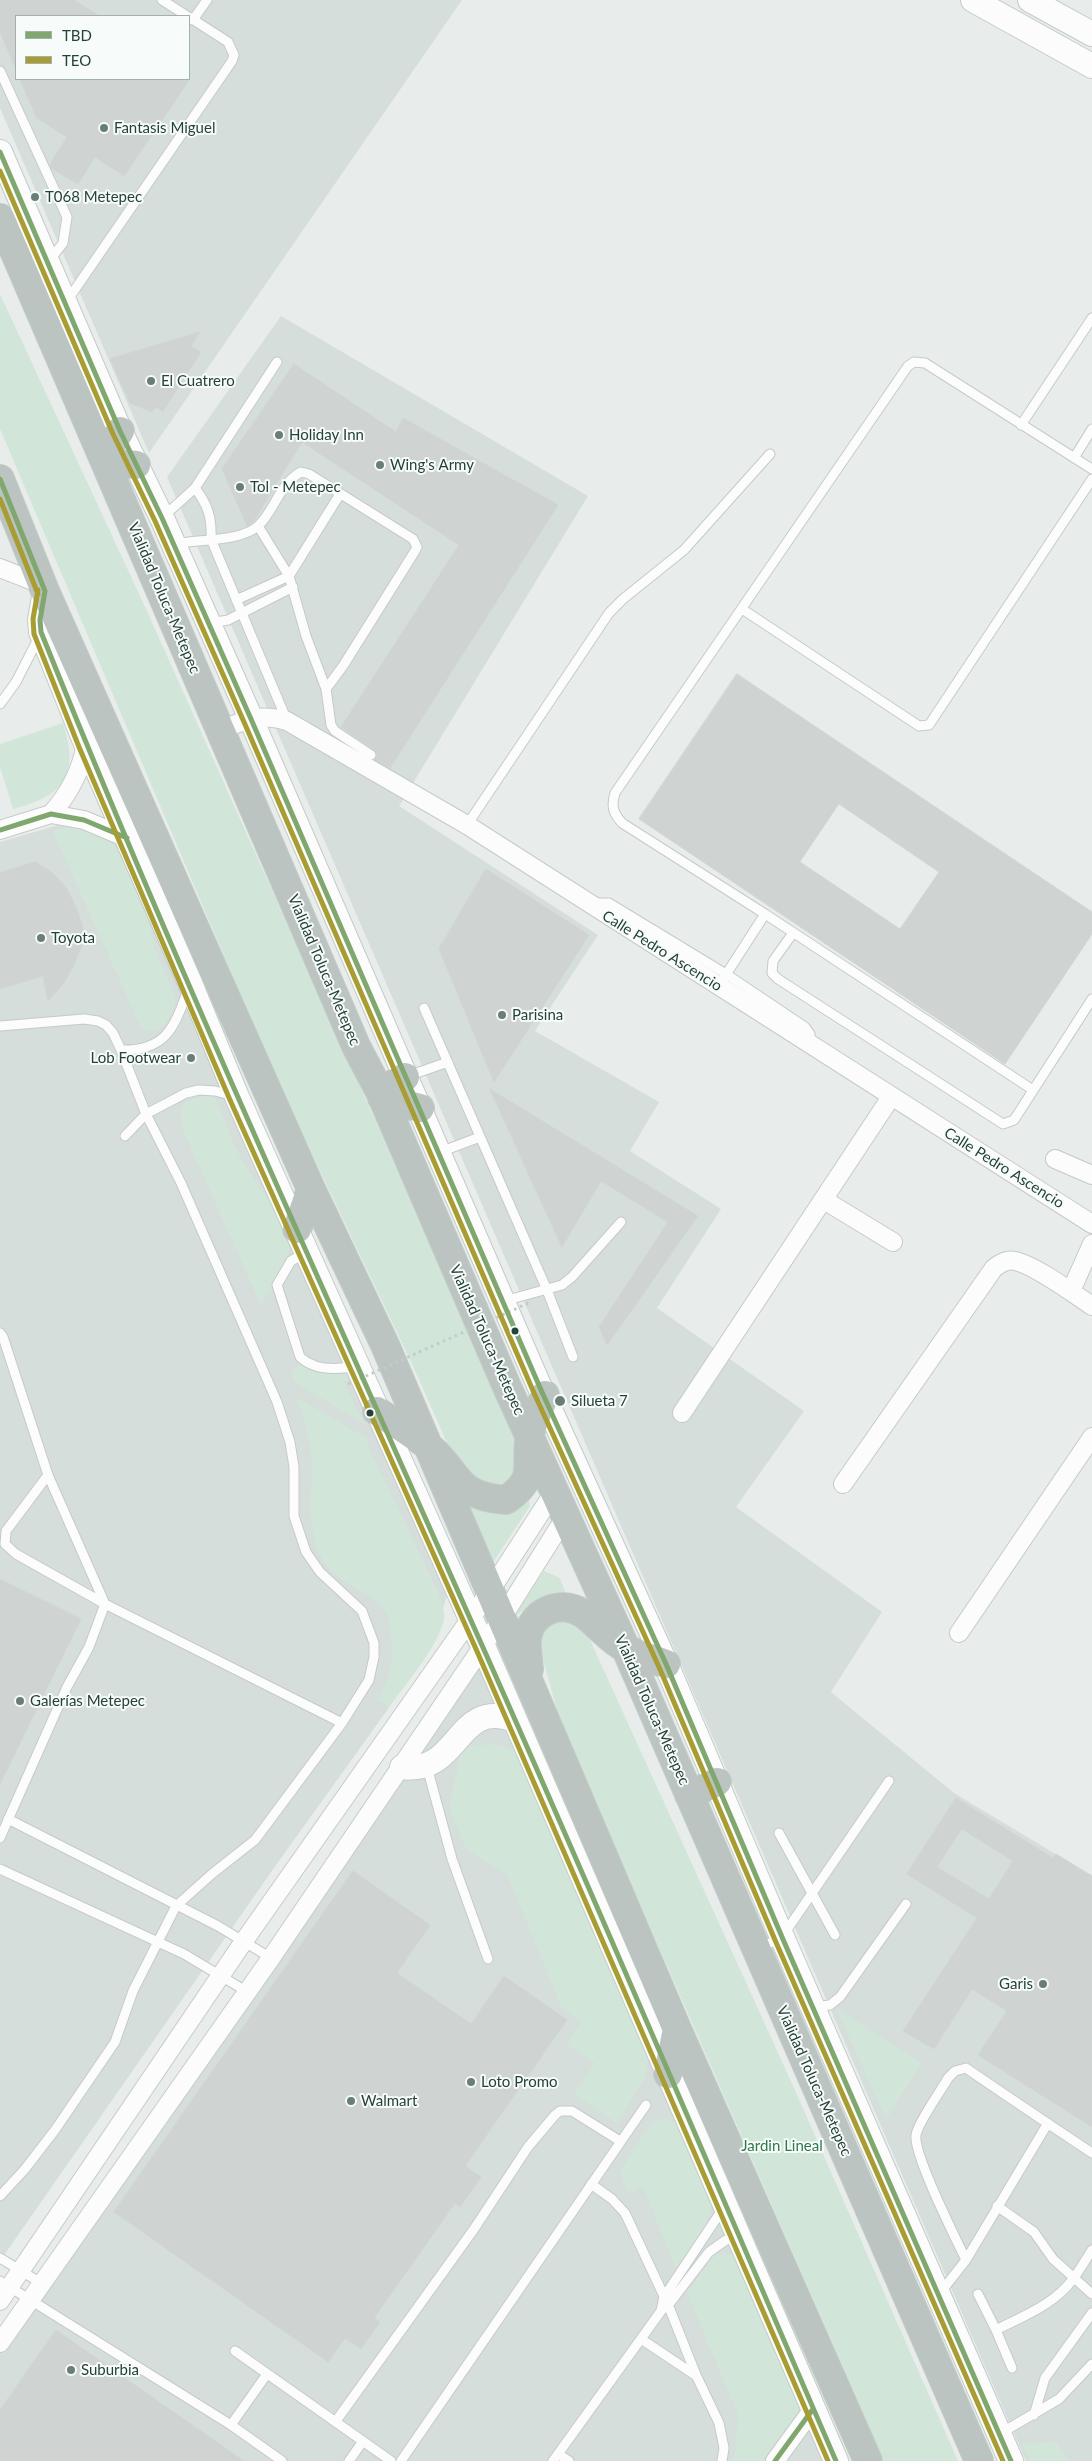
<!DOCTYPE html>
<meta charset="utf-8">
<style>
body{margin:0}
#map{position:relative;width:1092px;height:2461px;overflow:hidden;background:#e8edeb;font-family:Lato,sans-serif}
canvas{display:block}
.legend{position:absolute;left:15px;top:15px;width:175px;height:65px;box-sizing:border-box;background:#f7fbf9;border:1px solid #a3b1ad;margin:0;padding:6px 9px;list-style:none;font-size:15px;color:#24423a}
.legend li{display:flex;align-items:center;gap:10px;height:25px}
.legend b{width:25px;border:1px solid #a3b1ad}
</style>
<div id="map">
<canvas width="1092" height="2461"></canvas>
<ul class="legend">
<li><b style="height:6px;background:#80a86e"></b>TBD</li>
<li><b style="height:6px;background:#a79d33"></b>TEO</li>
</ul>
</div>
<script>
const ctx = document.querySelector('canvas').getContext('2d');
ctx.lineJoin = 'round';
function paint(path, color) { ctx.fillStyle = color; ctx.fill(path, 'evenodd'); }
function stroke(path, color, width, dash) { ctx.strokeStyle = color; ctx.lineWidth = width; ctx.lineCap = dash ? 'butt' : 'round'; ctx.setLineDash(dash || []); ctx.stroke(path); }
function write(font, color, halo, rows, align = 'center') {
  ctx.font = font + ' Lato,sans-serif'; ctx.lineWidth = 4; ctx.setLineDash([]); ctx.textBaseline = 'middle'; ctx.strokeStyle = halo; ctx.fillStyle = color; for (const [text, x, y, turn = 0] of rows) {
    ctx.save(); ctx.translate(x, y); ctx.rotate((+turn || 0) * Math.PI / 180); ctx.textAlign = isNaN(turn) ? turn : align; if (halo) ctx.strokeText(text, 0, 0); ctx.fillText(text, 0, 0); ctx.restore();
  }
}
paint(new Path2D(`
 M0 0H462L149 453 0 108ZM16 16H189V79H16Z
 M281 316 588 496 399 806 598 935 535 1031 659 1102 630 1151 721 1209 657 1308 804 1411 736 1507 882 1612 831 1692 954 1793 1092 1876V2461H1026L167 477Z
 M72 821 104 829 126 852 449 1588 437 1630 386 1712 276 1865 0 2261V842Z
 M481 1655 831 2461H0V2348Z`), '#d6dedb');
paint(new Path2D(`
 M0 294 146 609 515 1432 522 1461C510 1483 508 1491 480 1488L451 1452 413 1366 278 1083 0 429Z
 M63 723C80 776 64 796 13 809L0 767V744Z
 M76 825 110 839 118 847 146 911 154 946 175 997V1007L165 1024 156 1030H142L53 831Z
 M209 1094 215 1098C225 1119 232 1144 244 1164 256 1184 291 1224 289 1247 288 1267 270 1289 261 1305L182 1127 181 1112 185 1102Z
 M308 1356 315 1366 351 1374 353 1378 344 1382 364 1424 295 1382 292 1375V1371Z
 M296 1397 368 1439 369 1449 438 1592C440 1600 445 1610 444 1618 442 1641 404 1687 389 1707L378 1700C389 1679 395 1662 391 1638 390 1631 390 1623 388 1616 380 1596 356 1590 341 1579 328 1571 319 1556 315 1542 308 1516 311 1497 312 1471 312 1446 305 1420 296 1397Z
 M528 1493 530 1506 494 1561 490 1563 462 1502C499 1517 497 1515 528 1493Z
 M544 1571 560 1578 568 1600 536 1602 512 1618Z
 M567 1619 586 1631 794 2088 958 2461H884L561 1724 536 1635 546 1621Z
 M496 1744 515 1750 650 2051 645 2077 617 2123 574 2094 595 2063 567 2044 581 2022 562 2008 507 1874 466 1849 449 1807 461 1753 470 1746Z
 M836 2008 921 2063 886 2120Z
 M665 2119 677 2123 711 2197C714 2225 691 2247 676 2269L643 2186 629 2194 620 2172 649 2125 656 2120Z
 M715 2254 740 2255 805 2403 765 2461H730L735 2454 738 2414 687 2293Z
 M1056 2442 1068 2459 1067 2461H1030L1022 2444Z`), '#d1e6d8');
const building = new Path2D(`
 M0 0H74L100 16H16V70L0 32Z
 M20 79H190L124 176 95 157 78 184 51 168 50 164 67 137 37 118Z
 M200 332 191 346 201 352 163 411 155 407 152 412 130 403 110 359Z
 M294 364 396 432 403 418 558 505 390 768 375 760 377 755 374 750 341 727 459 545 302 442 253 522 247 526 222 469Z
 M737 674 1092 912V934L1005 1064 639 819ZM839 804 939 872 900 929 800 862Z
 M35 862 53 873 67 889 77 909 83 928 81 948 73 967 64 983 48 1001 43 976 0 989V873Z
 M486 869 589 935 494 1082 439 949Z
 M490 1089 698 1216 607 1345 599 1327 668 1222 601 1181 562 1247Z
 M0 1579 81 1619 0 1784Z
 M956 1798 1053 1858 1056 1854 1092 1876V2127L978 2055 1007 2011 972 1989 934 2049 903 2031 977 1918 907 1874ZM962 1829 1013 1861 989 1899 937 1867Z
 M353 1871 430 1925 397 1973 471 2024 504 1976 567 2020 465 2166 481 2177 460 2207 455 2203 374 2318 380 2322 361 2349 345 2338 328 2362 114 2212Z
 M56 2330 244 2461H0V2410Z`);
paint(building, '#cfd4d2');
stroke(building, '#d1d6d4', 1);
const lane = new Path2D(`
 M162 0 187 16
 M193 20 207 0
 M0 71 67 217 63 243 49 261
 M67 301 232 61 234 55 228 42 189 17
 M1021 425 1092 318
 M1074 458 1092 429
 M195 488C208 505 212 518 211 539L287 721
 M164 516 195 488 277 362
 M175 544C198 539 240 542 258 526 275 510 279 484 301 472L309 474 413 539 417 547 415 551 343 666 326 689 306 636 289 576 258 526
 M236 600 289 576 340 494
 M742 609 919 726 929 725 1092 479
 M210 623 228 620 293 587
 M326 689 331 725 335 731 371 755
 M0 704 16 682 39 637
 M467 825 609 613 623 599 684 550 770 454
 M595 908 599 903H609L726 974 805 1027 810 1034V1040L808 1042
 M765 914 622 823C613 813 611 806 615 793L908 366 914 362 925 363 1092 469
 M793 933 773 961 772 973 778 979 1003 1124 1014 1120 1092 999
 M718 987 765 914 1033 1090
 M424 1008 547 1290 573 1357
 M0 1026 84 1019 98 1021 106 1025 113 1033 121 1050 146 1114 181 1183 277 1402 290 1442 294 1467V1516L306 1552 320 1572 362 1611 374 1643V1657L369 1680 342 1723 255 1840 213 1873 176 1906 133 1991 115 2042 55 2130 25 2169 0 2196
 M121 1050C166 1051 174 1028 188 990
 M408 1076 448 1062
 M125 1136 146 1114 186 1093 199 1090 215 1091 234 1096
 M440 1152 480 1137
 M305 1253 291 1261 277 1285 300 1357C315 1371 337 1370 356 1366
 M504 1301 562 1285 572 1277 621 1222
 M0 1333 3 1337 48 1475 105 1604 89 1647 67 1687 0 1838
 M48 1475 6 1531 5 1544 16 1554 105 1604 342 1723
 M427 1767 452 1859 488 1959
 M8 1819 218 1926 271 1958
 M779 1833 835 1935
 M0 1869 184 1954 246 1991
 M760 1948 782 1937 889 1781
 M813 2007 830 2005 840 1997 906 1904
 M1048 2123 966 2260C956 2239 913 2154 916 2135 918 2122 941 2091 948 2078L955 2071 966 2068C1008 2097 1050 2125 1092 2153
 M591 2184 612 2199 625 2213 669 2307 696 2375 719 2423 724 2448 722 2461
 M997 2206 1034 2232 1053 2259 1092 2294
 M0 2258 41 2283
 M0 2281 231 2425 282 2461
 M940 2293 966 2260
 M978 2294 996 2330
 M666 2308 709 2252 726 2240 738 2237
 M641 2339 695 2375
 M235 2351 391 2461
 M1012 2368 996 2330C1023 2316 1054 2305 1073 2279 1080 2270 1086 2259 1092 2250
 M1034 2415 1045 2378 1092 2313
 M336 2421 474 2229 528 2147 555 2115 560 2111H572L620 2141
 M231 2425 267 2374
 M1001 2433 1059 2399 1092 2364
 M558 2454 569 2461
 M349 2461 363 2441
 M401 2461 646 2105
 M553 2461 661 2311 664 2297 724 2207`);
const street = new Path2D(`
 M0 568 43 585
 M220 730C247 720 258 713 287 721L467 825 1092 1224
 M51 814C70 793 81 771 86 744
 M0 830 51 814 84 820 127 838
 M1055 1159 1092 1175
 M824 1200 893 1242
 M1071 1291 1092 1244
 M682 1413 891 1097
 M843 1484 994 1268C1001 1263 1007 1259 1015 1261 1035 1265 1074 1294 1092 1306
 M959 1633 1092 1437
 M0 2301 244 1941 490 1591 554 1492
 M0 2343 271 1958 502 1618 566 1516
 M775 2461 813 2409`);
const secondary = new Path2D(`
 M973 0 1092 66
 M1030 0 1092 34
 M0 152 120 431 162 518 251 719 541 1390 666 1664 782 1937 1011 2461
 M45 591 40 620 41 632 86 744 190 983 237 1097 483 1646 836 2461
 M402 1767C461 1775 455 1698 514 1720`);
const highway = new Path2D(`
 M0 218 356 1046 380 1092 507 1387 626 1649 979 2461
 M104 457 120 431
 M106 462 136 465
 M0 479 45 591 311 1189 385 1345 677 2029 868 2461
 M380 1092 405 1077
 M382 1098 420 1108
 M297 1229 311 1189
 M377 1411C393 1422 412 1433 428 1446 461 1473 453 1496 506 1500 539 1477 524 1468 530 1435 532 1422 540 1408 545 1395
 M529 1669C528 1659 526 1648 527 1638 531 1612 560 1599 582 1613 598 1624 610 1641 627 1649 639 1655 653 1659 666 1664
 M689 1795 717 1782
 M668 2074 677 2029`);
stroke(lane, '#c5cac8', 11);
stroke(street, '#c5cac8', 20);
stroke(secondary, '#c3cbc8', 26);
stroke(highway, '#c3ccc9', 30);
stroke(lane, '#fcfcfc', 9);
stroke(street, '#fcfcfc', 18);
stroke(secondary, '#fcfcfc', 24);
stroke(highway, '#bcc4c2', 28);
stroke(new Path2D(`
 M348 1384 531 1302`), '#c3ccca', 3, [2.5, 4]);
stroke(new Path2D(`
 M0 152 120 431 162 518 251 719 541 1390 666 1664 782 1937 1011 2461
 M0 479 45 591
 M45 591 40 620 41 632C178 973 332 1307 481 1643 602 1914 718 2188 836 2461
 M0 830 51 814 84 820 127 838
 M775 2461 813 2409`), '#80a86e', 5);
stroke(new Path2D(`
 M0 171 113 434 155 521 244 722 534 1393 659 1667 775 1940 1003 2461
 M0 499 38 594
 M38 590 33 619 34 634 79 747 230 1100 476 1649 828 2461`), '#a79d33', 5);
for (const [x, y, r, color] of [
 [104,128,5,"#697e78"],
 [35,197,5,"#697e78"],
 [151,381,5,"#697e78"],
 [279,435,5,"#697e78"],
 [380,465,5,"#697e78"],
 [240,487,5,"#697e78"],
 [41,938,5,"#697e78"],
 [502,1015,5,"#697e78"],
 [191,1058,5,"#697e78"],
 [515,1331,4.5,"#24423a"],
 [560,1401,6,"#697e78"],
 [370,1413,4.5,"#24423a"],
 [20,1701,5,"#697e78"],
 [1043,1984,5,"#697e78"],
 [471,2082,5,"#697e78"],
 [351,2101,5,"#697e78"],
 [71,2370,5,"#697e78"]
]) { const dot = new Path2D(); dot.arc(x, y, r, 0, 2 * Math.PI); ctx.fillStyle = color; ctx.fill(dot); stroke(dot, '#f7fbf9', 2); }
write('15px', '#24423a', '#f7fbf9', [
 ["Fantasis Miguel",114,128],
 ["T068 Metepec",45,197],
 ["El Cuatrero",161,381],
 ["Holiday Inn",289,435],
 ["Wing's Army",390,465],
 ["Tol - Metepec",250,487],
 ["Toyota",51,938],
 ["Parisina",512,1015],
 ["Lob Footwear",181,1058,"right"],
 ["Silueta 7",571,1401],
 ["Galerías Metepec",30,1701],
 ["Garis",1033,1984,"right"],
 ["Loto Promo",481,2082],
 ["Walmart",361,2101],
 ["Suburbia",81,2370]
], 'left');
write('15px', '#24423a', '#f7fbf9', [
 ["Vialidad Toluca-Metepec",164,598,67],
 ["Calle Pedro Ascencio",662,951,32],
 ["Vialidad Toluca-Metepec",324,970,67],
 ["Calle Pedro Ascencio",1004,1168,32],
 ["Vialidad Toluca-Metepec",487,1340,66],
 ["Vialidad Toluca-Metepec",652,1710,66],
 ["Vialidad Toluca-Metepec",814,2081,66]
]);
write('15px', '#2d7a4b', '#f7fbf9', [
 ["Jardin Lineal",782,2146]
]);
</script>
